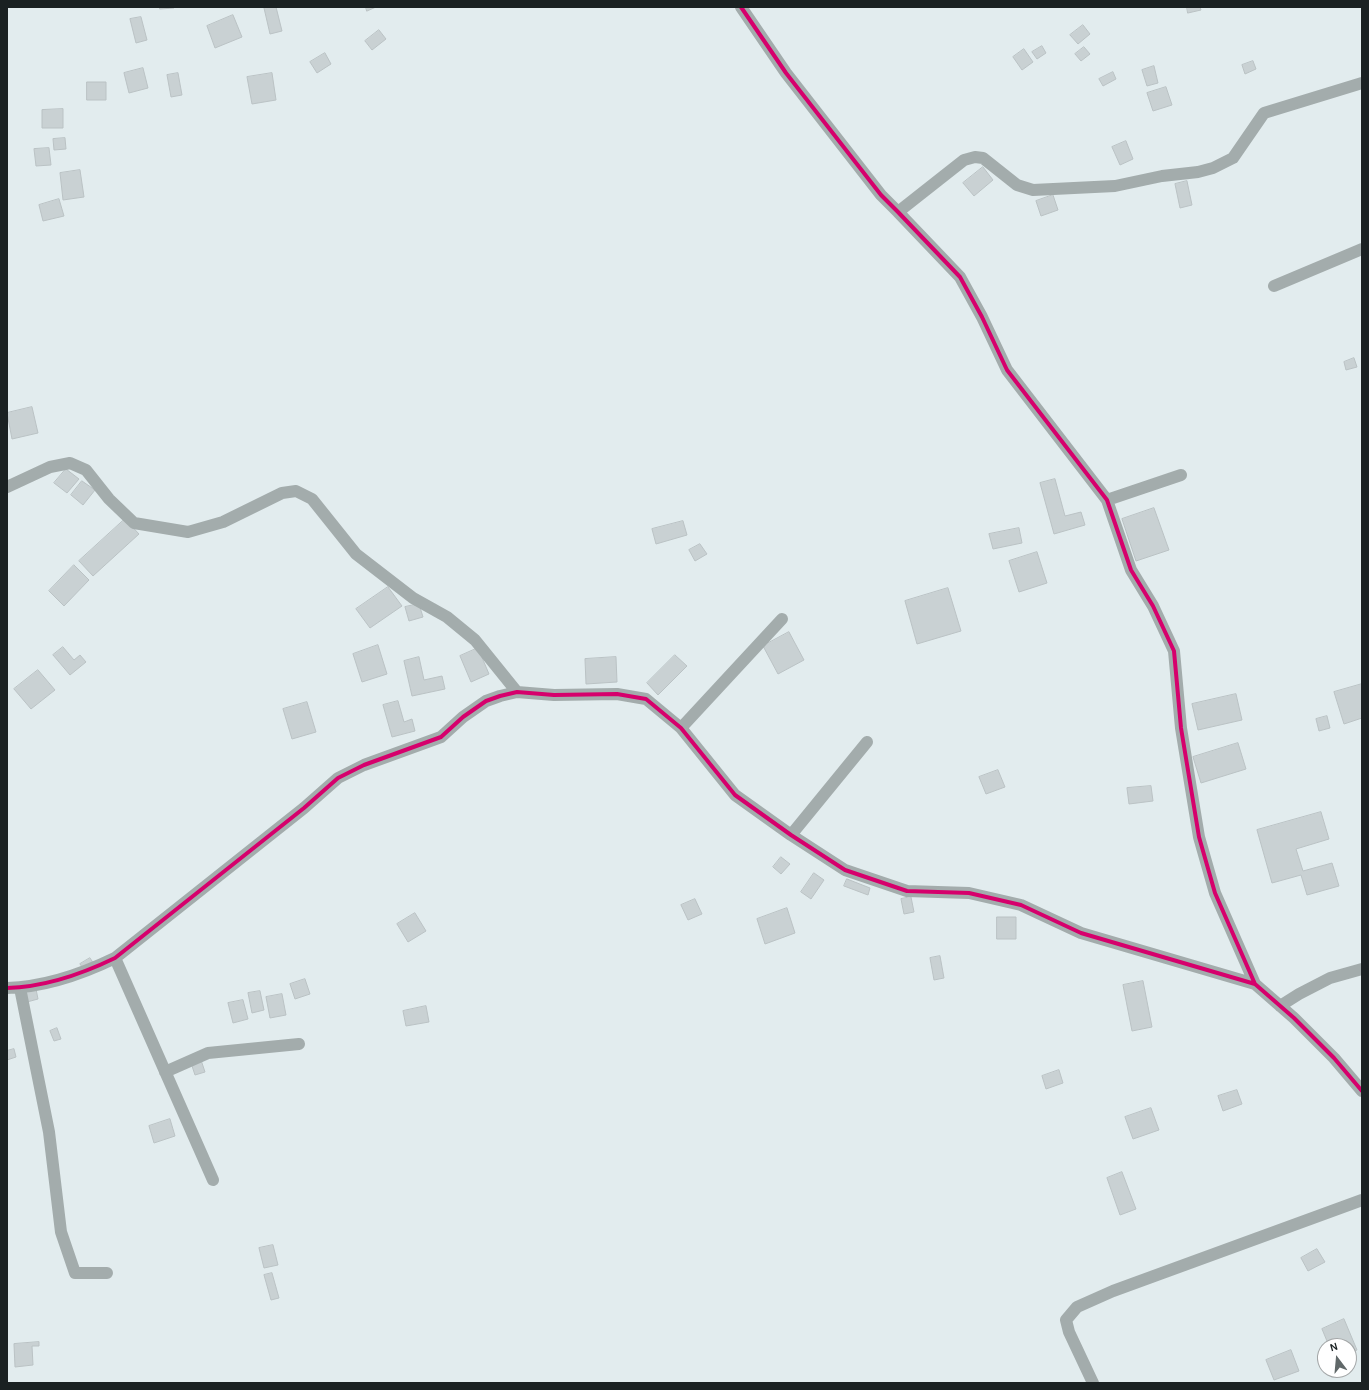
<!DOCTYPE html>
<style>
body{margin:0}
#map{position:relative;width:1369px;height:1390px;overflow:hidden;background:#e2ecee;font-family:Karla,sans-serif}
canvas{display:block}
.frame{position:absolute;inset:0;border:8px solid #1a2122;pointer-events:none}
.north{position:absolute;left:1317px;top:1338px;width:40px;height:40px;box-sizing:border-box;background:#fff;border:1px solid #a3a6a7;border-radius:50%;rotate:344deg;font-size:11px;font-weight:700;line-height:16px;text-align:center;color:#1a2122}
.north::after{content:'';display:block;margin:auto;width:14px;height:18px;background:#606869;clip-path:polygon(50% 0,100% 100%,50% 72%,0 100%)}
</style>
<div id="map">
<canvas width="1369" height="1390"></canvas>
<div class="frame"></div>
<div class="north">N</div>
</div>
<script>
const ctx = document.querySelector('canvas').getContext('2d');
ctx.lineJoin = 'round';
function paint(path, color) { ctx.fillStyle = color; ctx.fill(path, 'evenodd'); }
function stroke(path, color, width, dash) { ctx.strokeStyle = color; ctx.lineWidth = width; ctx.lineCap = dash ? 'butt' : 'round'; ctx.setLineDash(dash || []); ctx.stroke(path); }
const building = new Path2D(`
 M160 7H173L174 8 160 9Z
 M267 7H276L282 31 270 34 264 8Z
 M366 7H376L367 11Z
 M1187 7H1200L1201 10 1188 13Z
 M233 15 242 37 215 48 207 26Z
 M141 17 147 40 136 43 130 19Z
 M1083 25 1090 34 1078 44 1070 35Z
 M379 30 386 39 372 50 365 41Z
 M1042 46 1046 53 1037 59 1032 52Z
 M1084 47 1090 54 1081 61 1075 54Z
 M1024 49 1033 62 1022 70 1013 57Z
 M325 53 331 64 317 73 310 62Z
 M1253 61 1256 69 1245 74 1242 65Z
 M1154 66 1158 83 1147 86 1142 70Z
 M143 68 148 88 129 93 124 73Z
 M1113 72 1116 79 1103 86 1099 79Z
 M178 73 182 95 171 97 167 75Z
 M272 73 276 100 252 104 247 77Z
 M87 82H106V100H87Z
 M1166 87 1172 105 1153 111 1147 93Z
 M63 109V128H42V110Z
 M65 138 66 149 54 150 53 139Z
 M1126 141 1133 159 1120 165 1112 147Z
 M49 148 51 165 36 166 34 149Z
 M983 167 993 180 974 196 963 183Z
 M80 170 84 197 63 200 60 173Z
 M1187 181 1192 205 1180 208 1175 184Z
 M1053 195 1058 210 1041 216 1036 201Z
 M59 199 64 216 43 221 39 205Z
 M1354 358 1357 367 1346 370 1344 362Z
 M32 407 38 433 12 439 7 413Z
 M66 469 79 479 67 493 54 483Z
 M1055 479 1065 516 1081 512 1085 525 1054 534 1040 483Z
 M82 481 95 490 83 505 71 495Z
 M1154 508 1169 550 1136 561 1122 519Z
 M125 519 139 534 93 576 79 561Z
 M683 521 687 535 656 544 652 529Z
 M1019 528 1022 543 993 549 989 534Z
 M700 544 707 554 695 561 689 550Z
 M1037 552 1047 583 1019 592 1009 561Z
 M74 565 89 580 64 606 49 591Z
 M388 587 402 606 370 628 356 609Z
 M948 588 961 631 917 644 905 601Z
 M419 604 423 617 409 621 405 607Z
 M789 632 804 660 778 674 763 646Z
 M378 645 387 674 362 682 353 654Z
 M63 647 74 660 80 655 86 662 70 675 53 655Z
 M478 648 489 674 471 682 460 656Z
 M675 655 687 666 658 695 647 683Z
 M419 657 424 680 442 676 445 689 412 696 404 661Z
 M616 657 617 682 586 684 585 659Z
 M38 670 55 690 31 709 14 689Z
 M1362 684V718L1344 724 1334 692Z
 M1236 694 1242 720 1198 730 1192 704Z
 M398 701 404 722 412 719 415 731 392 737 383 705Z
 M307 702 316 732 292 739 283 709Z
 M1327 716 1330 728 1319 731 1316 719Z
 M1238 743 1246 769 1201 783 1193 757Z
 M998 770 1005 787 986 794 979 777Z
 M1151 786 1153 801 1129 804 1127 788Z
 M1321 812 1329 839 1296 849 1303 871 1332 863 1339 886 1307 895 1301 875 1272 883 1257 830Z
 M781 857 790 864 781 874 773 867Z
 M814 873 824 880 811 899 801 892Z
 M847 879 870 888 868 895 844 886Z
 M911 897 914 912 904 914 901 899Z
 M695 899 702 914 688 920 681 905Z
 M787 908 795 933 765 944 757 919Z
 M415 913 426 931 408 942 397 924Z
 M997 917H1016V939H997Z
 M940 956 944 978 934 980 930 958Z
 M90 958 94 964 84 970 80 964Z
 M305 979 310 994 295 999 290 984Z
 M1143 981 1152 1027 1132 1031 1123 985Z
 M36 989 38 999 27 1002 24 992Z
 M260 991 264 1010 252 1013 248 993Z
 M282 994 286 1015 270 1018 266 997Z
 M243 1000 248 1019 233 1023 228 1003Z
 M426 1006 429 1022 406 1026 403 1011Z
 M57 1028 61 1039 54 1041 50 1031Z
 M14 1049 16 1057 7 1060V1051Z
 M201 1060 205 1072 195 1075 191 1063Z
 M1059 1070 1063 1083 1046 1089 1042 1076Z
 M1237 1090 1242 1104 1223 1111 1218 1096Z
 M1151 1108 1159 1130 1133 1139 1125 1117Z
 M170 1119 175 1136 154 1143 149 1126Z
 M1122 1172 1136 1209 1120 1215 1107 1178Z
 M273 1245 278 1265 264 1268 259 1248Z
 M1317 1249 1325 1262 1308 1271 1301 1258Z
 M272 1273 279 1298 271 1300 264 1275Z
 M1344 1319 1357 1350 1349 1354V1346H1329L1322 1329Z
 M39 1342V1346H32L33 1365 15 1367 14 1344Z
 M1291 1350 1299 1371 1274 1380 1266 1360Z`);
paint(building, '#c9d1d3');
stroke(building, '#bac2c4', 1);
stroke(new Path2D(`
 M741 7 786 73 881 195 898 212 960 277 982 317 1007 370 1107 500 1131 570 1153 606 1174 651 1181 728 1199 837 1215 893 1255 984 1294 1018 1334 1058 1362 1091
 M898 212 964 160 975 157 983 158 1017 185 1033 190 1115 186 1162 176 1198 172 1213 168 1233 158 1264 113 1362 83
 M1274 286 1362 249
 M7 487 50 467 70 463 86 470 109 499 134 523 188 532 223 522 282 493 296 491 312 499 356 554 413 598 447 617 475 640 517 692
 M1107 500 1181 475
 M681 728 782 619
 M791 835 867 742
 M115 958 213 1180
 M7 988C45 987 82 974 115 958L304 808 338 778 364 765 441 737 463 717 486 701 500 696 517 692 554 695 617 694 646 699 681 728 735 795 791 835 845 870 907 891 969 893 1021 905 1081 933 1255 984
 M20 988 49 1132 61 1232 75 1273H107
 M1280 1006 1299 994 1330 978 1362 969
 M165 1072 208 1053 299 1044
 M1093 1383 1069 1332 1066 1320 1077 1307 1113 1291 1362 1200`), '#a3acac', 12);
stroke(new Path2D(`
 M741 7 786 73 881 195 898 212 960 277 982 317 1007 370 1107 500 1131 570 1153 606 1174 651 1181 728 1199 837 1215 893 1255 984 1294 1018 1334 1058 1362 1091
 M7 988C45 987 82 974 115 958L304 808 338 778 364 765 441 737 463 717 486 701 500 696 517 692 554 695 617 694 646 699 681 728 735 795 791 835 845 870 907 891 969 893 1021 905 1081 933 1255 984`), '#d6006c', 4);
</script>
